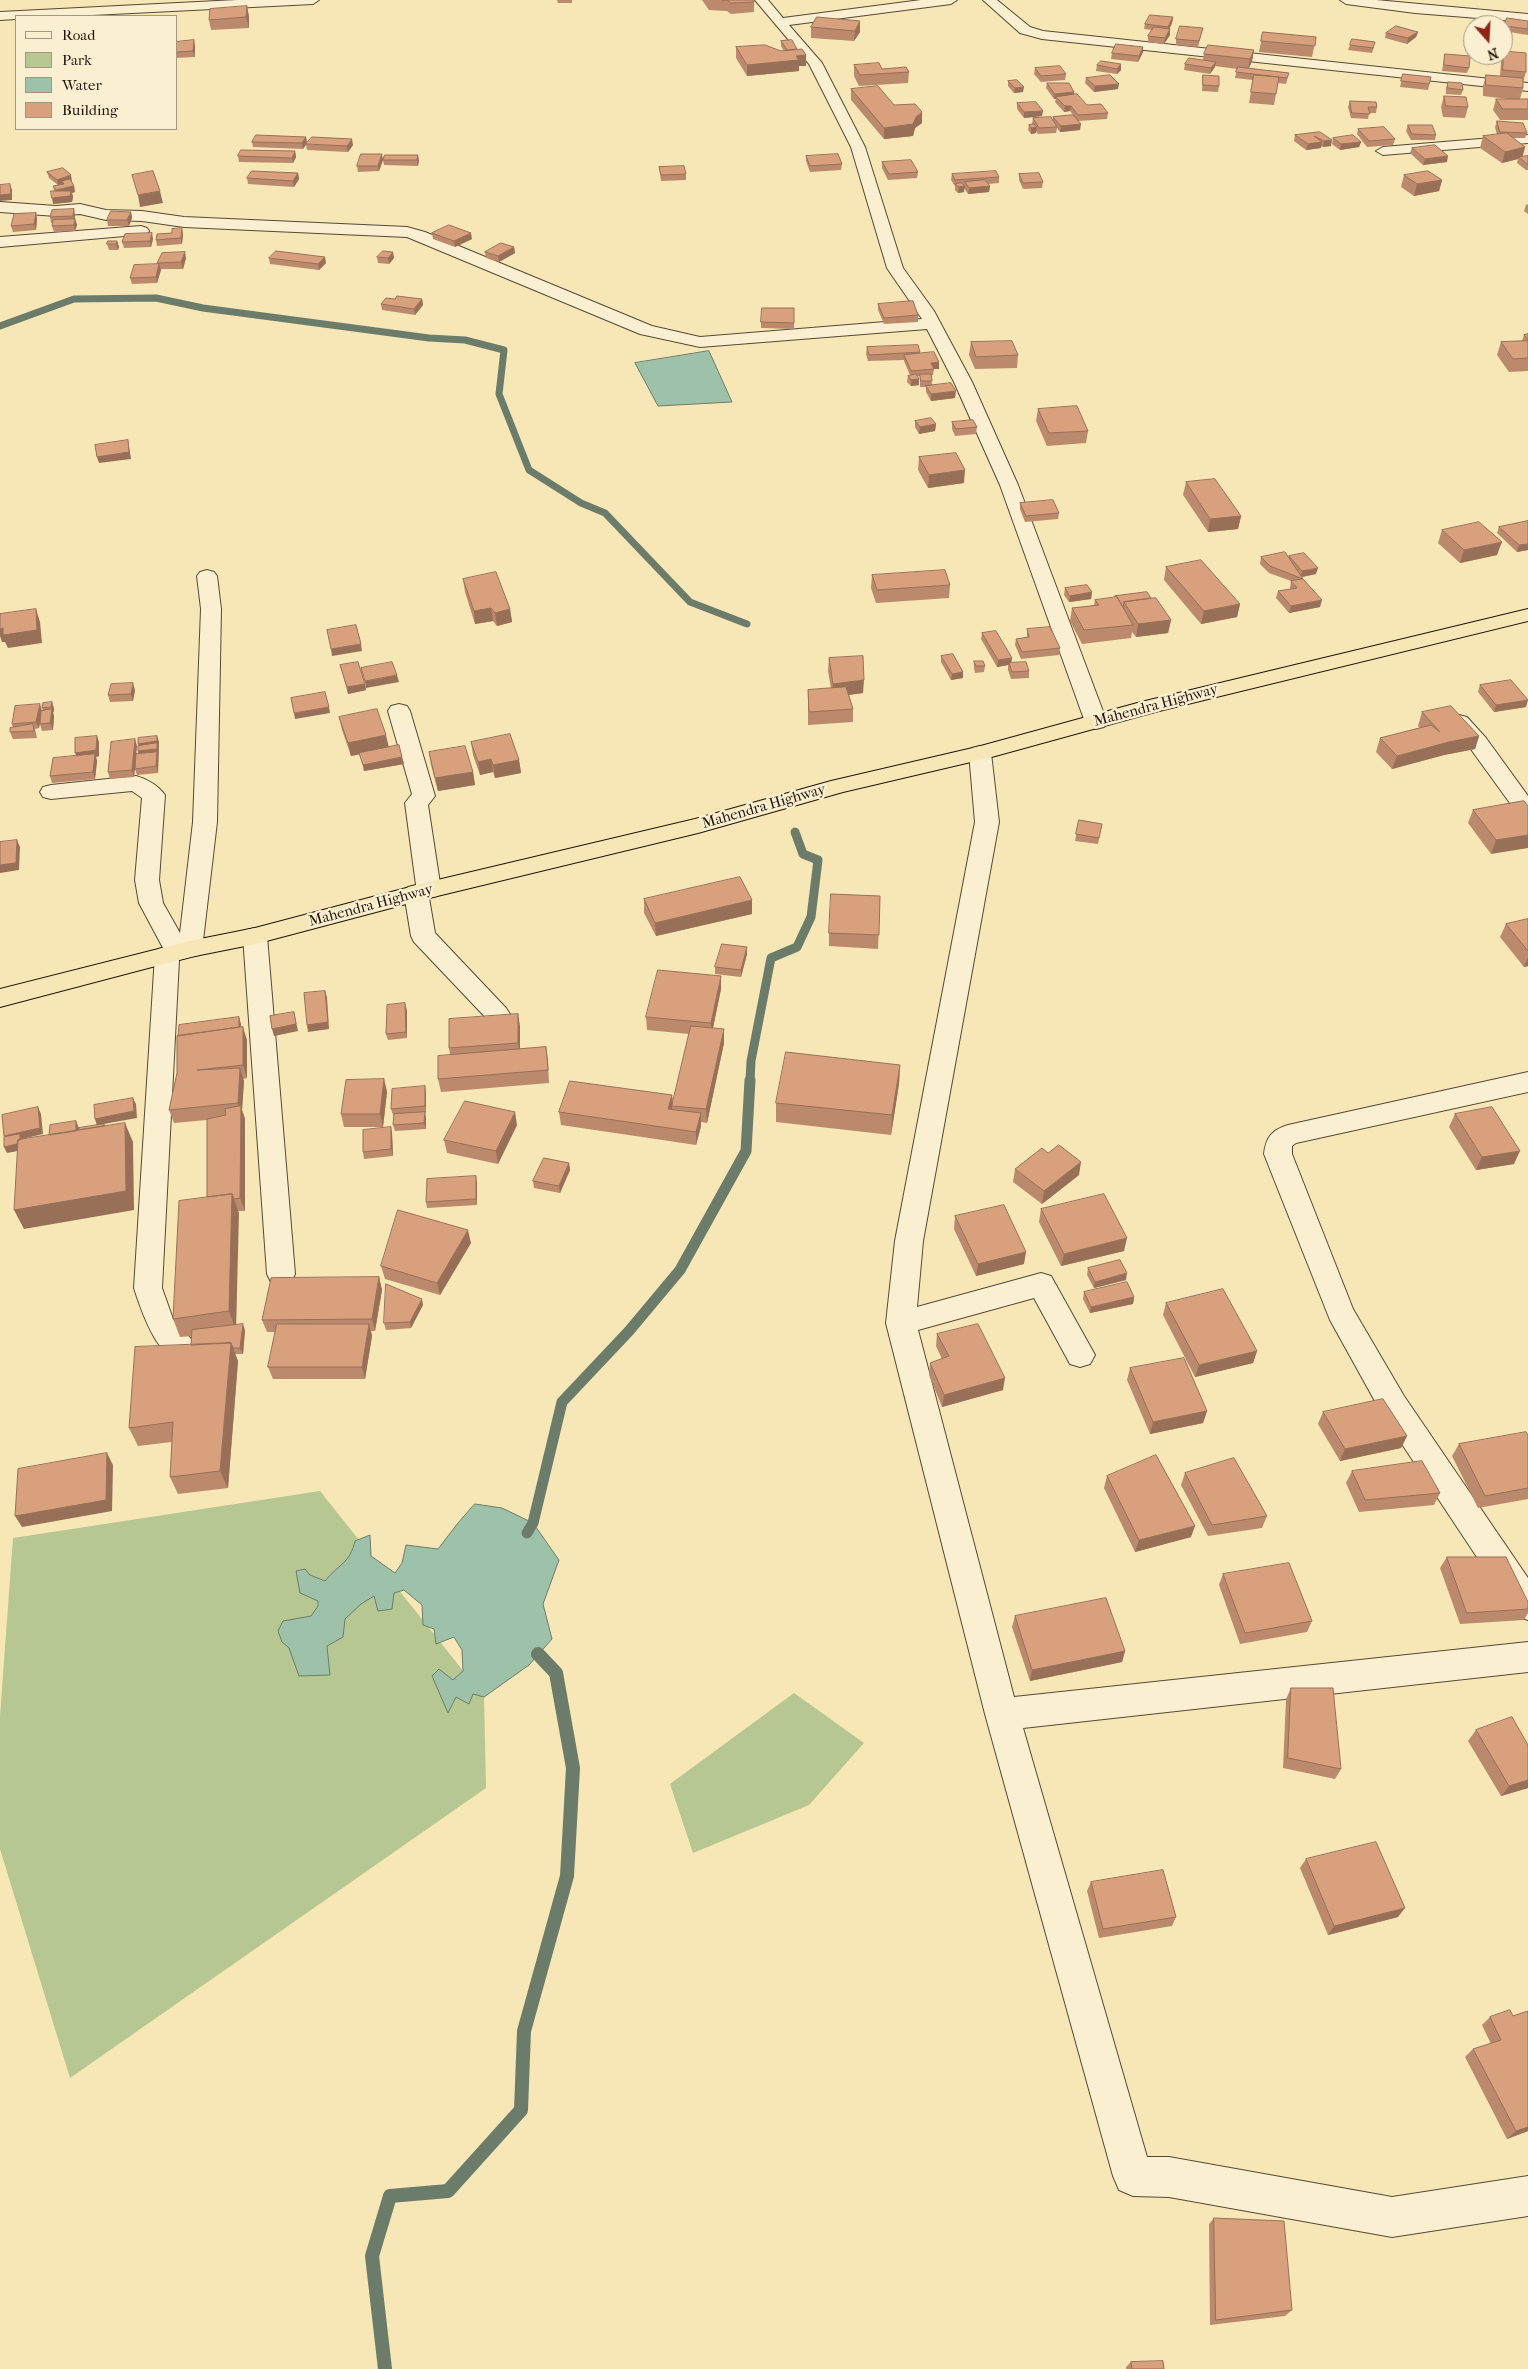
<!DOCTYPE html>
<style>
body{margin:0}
#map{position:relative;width:1528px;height:2369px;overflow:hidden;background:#f7e7b6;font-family:"IM FELL French Canon",serif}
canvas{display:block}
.legend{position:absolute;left:15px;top:15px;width:162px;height:115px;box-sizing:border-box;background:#faefd0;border:1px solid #a39781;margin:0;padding:6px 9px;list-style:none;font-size:15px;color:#20140b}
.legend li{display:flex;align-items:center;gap:10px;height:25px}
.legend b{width:25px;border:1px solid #a39781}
.north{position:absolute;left:1463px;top:15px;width:50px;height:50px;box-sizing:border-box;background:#faefd0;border:1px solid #a39781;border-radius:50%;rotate:161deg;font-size:14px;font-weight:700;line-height:20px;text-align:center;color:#20140b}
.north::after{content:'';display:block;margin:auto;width:18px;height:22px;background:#8f2418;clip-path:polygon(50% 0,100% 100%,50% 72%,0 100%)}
</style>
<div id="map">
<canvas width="1528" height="2369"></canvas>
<ul class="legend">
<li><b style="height:6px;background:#faefd0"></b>Road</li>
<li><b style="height:14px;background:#b7c792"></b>Park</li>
<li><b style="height:14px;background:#9ec1a9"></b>Water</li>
<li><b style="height:14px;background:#d9a07d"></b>Building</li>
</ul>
<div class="north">N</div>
</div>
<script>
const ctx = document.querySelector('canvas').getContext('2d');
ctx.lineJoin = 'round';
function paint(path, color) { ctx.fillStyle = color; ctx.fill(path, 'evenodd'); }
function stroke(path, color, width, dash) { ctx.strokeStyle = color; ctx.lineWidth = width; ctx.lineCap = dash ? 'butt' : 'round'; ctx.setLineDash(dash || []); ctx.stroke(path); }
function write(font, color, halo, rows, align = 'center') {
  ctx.font = font + ' "IM FELL French Canon",serif'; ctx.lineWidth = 5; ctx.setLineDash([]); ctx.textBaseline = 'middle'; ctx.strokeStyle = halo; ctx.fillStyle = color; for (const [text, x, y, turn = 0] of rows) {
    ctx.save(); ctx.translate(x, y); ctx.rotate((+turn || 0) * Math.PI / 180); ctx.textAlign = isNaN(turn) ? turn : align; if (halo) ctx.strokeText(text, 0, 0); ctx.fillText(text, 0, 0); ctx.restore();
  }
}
paint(new Path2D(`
 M320 1491 484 1697 486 1788 70 2078 0 1849V1716L13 1538Z
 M794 1693 864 1743 809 1805 693 1853 670 1784Z`), '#b7c792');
const water = new Path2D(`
 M709 351 732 402 658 406 635 363Z
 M475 1504 502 1508 533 1523 559 1560 543 1604 552 1639 529 1665 484 1697 473 1694 469 1704 456 1697 448 1713 432 1676 439 1669 453 1680 463 1671 462 1650 454 1637 436 1644 434 1629 423 1625 422 1605 404 1590 394 1593 392 1609 378 1611 374 1596 361 1604 345 1619 343 1637 327 1646 330 1675 299 1676 289 1648 282 1642 278 1631 283 1621 311 1616 318 1606V1601L300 1593 296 1571 305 1569 310 1575 325 1581C338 1565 350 1563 355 1541L370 1535 371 1556 395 1573 402 1563 406 1545 438 1549 458 1523Z`);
paint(water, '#9ec1a9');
stroke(water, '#6c7c6a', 1);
stroke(new Path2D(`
 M0 326 74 299 156 298 203 308 429 338 465 340 504 350 499 394 529 470 581 503 605 513 690 602 747 624`), '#6c7c6a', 7);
stroke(new Path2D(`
 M750 1081 751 1061 771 958 797 947 811 917 818 860 803 854 795 832`), '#6c7c6a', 9);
stroke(new Path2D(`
 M527 1533 533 1523 562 1402 629 1331 680 1270 746 1151 750 1080`), '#6c7c6a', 11);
stroke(new Path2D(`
 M385 2369 372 2256 390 2196 448 2191 521 2110 524 2031 567 1876 573 1768 556 1673 538 1654`), '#6c7c6a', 14);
const street = new Path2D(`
 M237 0H319L313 4 72 16H16V19L0 20V12Z
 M755 0H768L783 18 921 0H957L951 4 789 25 822 63 865 147 903 268 934 311 972 382 1018 485 1107 722 1104 727 1096 729 1088 727 1085 722 1000 485 954 382 927 329 700 347 640 334 407 237 184 227 142 221 106 220 80 214 56 216 0 212V202L56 206 80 204 106 210 142 211 184 217 407 227 425 232 652 326 700 337 922 319 887 268 851 147 809 64Z
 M983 0H997L1030 27 1043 31 1528 83V91L1042 39 1020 33Z
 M1340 0H1376L1528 14V22L1415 13 1346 4Z
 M1528 135V143L1383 155 1376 151 1383 147Z
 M141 226 147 228 149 231 147 234 0 247V237Z
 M207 570 214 572 217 576 221 609 217 822 202 949 199 955 179 960 162 1288 173 1319 192 1340 197 1349 192 1358C189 1359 185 1361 181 1361 157 1359 140 1307 134 1288L155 955 158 949 163 948 139 903 135 880 142 798 132 791 51 799 43 797 40 792 43 787 51 785 136 776C147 779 159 786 165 795L159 880 163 903 180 933 193 822 201 609 197 576 200 572Z
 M399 704 407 706 410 711 435 796 428 805 441 890 437 896 429 898 435 933 506 1008 510 1014 506 1020 497 1023 488 1020 414 942 411 936 404 893 408 887 416 885 405 803 412 794 388 711 391 706Z
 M1459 715 1467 717 1486 738 1528 796V819L1520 817 1470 748 1454 730 1446 728 1443 723 1446 718Z
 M980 746 988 748 991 753 999 822 923 1241 917 1307 1041 1273 1051 1276 1095 1355 1090 1364 1080 1367 1070 1364 1034 1298 918 1330 1014 1697 1528 1642V1672L1023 1728 1147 2157H1169L1392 2197 1528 2176V2216L1392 2237 1169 2197 1133 2196 1119 2190 1113 2176 985 1714 886 1323 895 1241 975 822 969 753 972 748Z
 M255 928 264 930 267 936 295 1274 291 1282 281 1285 271 1282 267 1274 243 936 246 930Z
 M1528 1072V1092L1296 1143 1292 1146V1154L1353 1309 1404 1396 1528 1578V1620L1516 1616 1382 1414 1330 1320 1264 1154C1266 1137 1272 1130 1288 1125Z`);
const highway = new Path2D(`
 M1528 609V621L1155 712 988 758 843 792 698 833 429 898 255 944 190 957 0 1007V989L190 941 255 928 429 882 695 819 831 781 977 747 1141 702Z`);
stroke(street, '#564936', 2);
stroke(highway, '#20140b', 2);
paint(street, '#faefd0');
paint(highway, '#f7e7b6');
paint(new Path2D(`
 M557 0H572V3H558Z
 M702 0H754V12L731 14 727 11 709 10Z
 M247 6 249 17V28L211 30 209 20Z
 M817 17 860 32 854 41 811 38V27Z
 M1173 17 1172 23 1169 29H1170V35L1164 44 1148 42V36L1152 30 1144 29 1145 24Z
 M1528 21V35L1503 31 1504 26Z
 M1469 27 1473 28V43L1464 42Z
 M1203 28 1198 47 1176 45V39Z
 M1263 32 1316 37 1312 57 1259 52Z
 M1418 32 1416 37 1407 44 1385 38 1386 33Z
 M781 41 806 55V66H799V71L747 76 736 58V47L784 51 781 46Z
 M176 42 195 46V57L176 58Z
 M1350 45 1374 47 1372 53 1348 50Z
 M1143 47V52L1138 62 1111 59 1112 53Z
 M1254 50 1252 61 1249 68 1289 73 1286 84 1278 83 1274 105 1249 103 1253 80 1235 78 1237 69 1215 66 1210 74 1184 70 1185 64 1203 60 1204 54Z
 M1504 51 1526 72 1523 82V88L1520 99H1528V120H1500L1493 110 1496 99H1508L1483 96V86L1486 75 1500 76 1501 62Z
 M1445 54 1469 68 1467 73 1442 71Z
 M1121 64V70L1117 74 1096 71 1097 65Z
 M854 65 909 72 908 83 859 86 854 76Z
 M1035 68 1066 74 1065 80 1041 82 1034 74Z
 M1403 74 1431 77 1428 90 1400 87Z
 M1203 75 1219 86 1218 92 1202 91Z
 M1086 78 1118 89 1094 92 1085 83Z
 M1008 81 1023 92 1014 93 1008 86Z
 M1448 82 1463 90 1461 95 1446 94V88Z
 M1047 83 1074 95 1087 105 1108 113 1107 119 1078 121 1080 130 1060 132 1057 128 1056 133 1038 134 1036 131V133L1031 134 1028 130 1029 125 1032 124 1033 118 1053 120V117L1073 115 1070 111 1064 112 1055 102 1056 99H1054L1046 88Z
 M851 89 894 105 922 123 915 128 913 136 884 139 851 100Z
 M1444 96 1468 107 1465 118 1443 117 1441 107Z
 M1350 101 1377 107 1376 113H1369L1368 119 1351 118 1348 107Z
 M1017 103 1042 116 1024 118 1017 109Z
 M1497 121 1527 133 1525 138H1513L1525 147 1522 157 1528 156V170H1526L1517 163 1518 159 1502 163 1480 148 1483 136 1497 135 1495 127Z
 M1408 125 1436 135 1435 140H1411L1406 131Z
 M1358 129 1395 139 1393 145 1367 147 1357 134Z
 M1320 132 1331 146 1323 147 1321 146V148L1306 150 1294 141 1295 135Z
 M306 137 307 143 303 149 253 147 252 142Z
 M1333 138 1361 142 1359 147 1340 150 1332 144Z
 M306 144 353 145 348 152 307 150Z
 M1412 148 1447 162 1423 165 1410 153Z
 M295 151 296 157 293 163 239 162 238 156Z
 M385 155 419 160 418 166 384 165 383 160 379 171 358 172 357 166 383 159Z
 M806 156 842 164 841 170 810 172 806 161Z
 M882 162 918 172 917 178 888 180 882 168Z
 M659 167 686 174V180L661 181Z
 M47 172 72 181H71L74 186 75 192 72 193 73 197 72 202 53 204 54 191 53 186 58 185 49 178Z
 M298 173 299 179 294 187 248 184 247 178Z
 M952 174 999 177V183L988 184 990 186 989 192 968 194 964 188V192L958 193 955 190V186L951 180Z
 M1019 174 1043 182 1042 188 1023 189 1019 180Z
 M1404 175 1442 180 1439 191 1414 196 1401 187Z
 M1528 204V214L1524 211 1526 205Z
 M131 212 132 218 129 226H108L107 220Z
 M36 213 37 219 36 230 13 232 11 226Z
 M75 215V219L77 225 75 231 54 232 52 226 53 223H51L50 217Z
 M172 233 183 234 182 244 157 246 156 240Z
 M432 233 472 239 455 247 433 239Z
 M153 239 151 247 124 248 122 242Z
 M117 241 119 247 118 250H109L107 244Z
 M514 247 515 253 499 262 486 258 485 252Z
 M377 257 394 258 389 264 378 263Z
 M186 258 183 269H161L157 283 132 284 130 278 158 264 157 263Z
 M269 258 326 263 319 270 270 264Z
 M395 299H422L423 305 415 315 382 310 381 304Z
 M878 304 918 315V322L884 324 878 310Z
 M794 308V329L761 328V322Z
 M1528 334V371L1509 372 1497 355 1501 342 1523 341H1522L1524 335Z
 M971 342 1018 355 1017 368 975 369 969 355Z
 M867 347 920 352V354L939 362V369H934L933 375H931L932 385 955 398 931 401 926 392V387H920V376H917L919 379V385L911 386 907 382 908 376 910 375 904 361V360L868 361 866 354Z
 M1038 409 1088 431 1086 443 1047 446 1036 421Z
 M915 421 936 424 935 431 919 434 915 427Z
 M952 422 977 427 976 434 955 436 952 429Z
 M919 457 964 483 928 488 918 470Z
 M1186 482 1241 516 1238 529 1208 532 1183 495Z
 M1020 503 1059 513 1058 519 1025 522 1020 509Z
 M1528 521V550L1517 552 1497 533 1499 527Z
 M1442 530 1497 555 1460 563 1438 543Z
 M1289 556 1316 574 1302 577 1320 607 1289 613 1276 598 1278 591 1291 589 1290 588 1291 581 1269 573 1260 564 1261 557 1288 558Z
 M1166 567 1240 604 1237 617 1201 624 1164 580Z
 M872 575 950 585 949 598 876 603 871 588Z
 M463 579 510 609 512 622 497 626 493 621 475 624 465 592Z
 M1065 588 1092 592 1091 599 1069 602 1064 595Z
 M1151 598 1171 620 1168 633 1136 637 1132 632 1131 638 1082 644 1070 621 1072 608 1094 606 1095 600Z
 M1027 629 1060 648 1059 655 1021 659 1015 645 1016 639 1027 637Z
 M982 633 1012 658 1011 663 1029 671V678L1011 679 1008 670V665L997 667 981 639Z
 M941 656 963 678 951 680 941 662Z
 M829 658 863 693 849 695 853 709V722L808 725V690L831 688 828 671Z
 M974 661 985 666 984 672 975 673 974 668Z
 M340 665 365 684 366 690 348 694Z
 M1480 685 1526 707 1494 712 1478 692Z
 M135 690 133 701 110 702 108 695Z
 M52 702 54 709 53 713 54 716 53 730 42 731 40 724V721L39 728 35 729 37 738 13 739 10 732 13 728 12 724 43 710 42 708Z
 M1422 712 1479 736 1475 749 1444 755 1392 769 1376 752 1380 738 1420 728 1418 726Z
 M339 717 389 747 402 757 404 764 364 771 360 754 351 756 342 730Z
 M157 736 159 742 158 773 137 775 135 769 136 756 134 777 110 779 108 772 137 746 136 754H138V751Z
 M99 742V756L96 757 97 761 95 779 52 783 50 776 76 756Z
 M471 742 519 760 521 773 495 778 493 772 480 775 473 755Z
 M429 752 473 772 475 785 438 791 431 765Z
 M1524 801 1491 854 1468 823 1473 810Z
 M1079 820 1102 824 1098 844 1075 841Z
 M880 896 878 949 829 946V933Z
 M644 899 752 914 656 936 644 913Z
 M1528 919V966L1524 967 1500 937 1506 924Z
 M747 947V954L741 977 715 974V967Z
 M721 989 713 1028 724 1043 707 1123 701 1122V1126L696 1145 561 1125 559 1112 672 1095 673 1103 689 1034 647 1030 646 1017Z
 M407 1010V1038L388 1040 386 1034Z
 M518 1014 520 1027V1049L546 1047 549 1083 441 1092 438 1079 450 1055 449 1048Z
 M239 1017 241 1027 247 1040V1078L243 1079 244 1081 242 1110 245 1119V1211H238L236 1325 245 1330 243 1354H235L238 1361 228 1488 178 1494 170 1477 172 1442 138 1446 129 1428 191 1345 192 1336 180 1337 173 1319 207 1197V1120L174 1123 169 1110Z
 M900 1065 899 1084 891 1135 776 1122V1103Z
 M384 1079 387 1092 383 1127H344L341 1114Z
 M425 1086 426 1093V1113H425L426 1119V1129L395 1131 393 1125 394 1115H393L391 1109Z
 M1455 1114 1514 1164 1476 1170 1449 1127Z
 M517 1125 498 1164 447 1153 444 1140Z
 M392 1133 393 1156 364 1159 363 1152Z
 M1048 1153 1079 1175 1042 1204 1013 1182 1015 1169Z
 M569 1163 570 1170 560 1193 534 1188 533 1181Z
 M477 1183V1205L427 1208 426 1202Z
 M1041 1209 1124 1251 1061 1266 1039 1222Z
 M955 1216 1024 1264 976 1276 954 1229Z
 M471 1243 440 1295 385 1279 381 1266Z
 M1088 1268 1126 1280 1094 1288 1087 1275Z
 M379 1277 382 1290 375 1331H371L372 1336 365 1379H273L268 1367 275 1332H267L262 1320Z
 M1084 1292 1134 1297 1133 1304 1090 1313 1083 1299Z
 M1166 1303 1257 1351 1253 1363 1195 1377 1163 1315Z
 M423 1305 411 1328 386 1330 384 1323Z
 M937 1334 1003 1390 942 1407 929 1375 930 1363 942 1359 936 1346Z
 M1130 1368 1207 1411 1203 1423 1150 1434 1127 1380Z
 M1323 1412 1407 1436 1401 1448 1340 1461 1318 1424Z
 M1528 1435V1499L1478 1508 1452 1456 1459 1444Z
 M1352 1471 1440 1493 1434 1505 1359 1512 1346 1483Z
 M1185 1473 1267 1516 1262 1528 1208 1536 1181 1485Z
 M1107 1476 1191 1537 1135 1552 1104 1488Z
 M1447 1557 1528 1602V1613L1524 1620 1460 1624 1440 1568Z
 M1223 1574 1312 1621 1307 1632 1240 1644 1219 1585Z
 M1015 1616 1125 1651 1122 1662 1030 1681 1012 1627Z
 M1291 1688 1341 1769 1335 1779 1283 1768 1286 1699Z
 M1476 1730 1528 1788 1501 1796 1468 1741Z
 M1306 1859 1398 1917 1328 1935 1300 1868Z
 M1091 1882 1176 1917 1172 1926 1099 1938 1087 1891Z
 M1528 2011V2131L1507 2139 1465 2057 1473 2049 1491 2044 1482 2025 1490 2017 1513 2016Z
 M1214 2218 1292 2310 1285 2316 1210 2325 1209 2224Z
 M1131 2362 1164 2369H1126V2367Z`), '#bb8a6c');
paint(new Path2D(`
 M247 6 249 17V28L246 17Z
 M1173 17 1172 23 1168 32V27Z
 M860 21V32L854 41 855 31Z
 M1170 29V35L1164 44 1165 38Z
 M1418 32 1416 37 1407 44 1408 38Z
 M194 40 195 46V57L193 51Z
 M1143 47V52L1138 62 1139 56Z
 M1254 50 1252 61 1248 70 1250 59Z
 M806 55V66H799V71L747 76V65L796 56Z
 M1216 62 1215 67 1210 74 1211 68Z
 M1121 64V70L1117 74V69Z
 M1119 84 1118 89 1094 92 1095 86Z
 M1024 87 1023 92 1014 93 1015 88Z
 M1074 92V97H1056V99H1054L1055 94Z
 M1065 106H1071L1070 111 1064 112Z
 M1043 111 1042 116 1024 118V112Z
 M922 112V123L915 128 913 136 884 139V128L916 117Z
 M1081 124 1080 130 1060 132 1061 126Z
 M1037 127 1036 133 1031 134V128Z
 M306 137 307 143 303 149 302 143Z
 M352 139 353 145 348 152 347 146Z
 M1332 140 1331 146 1323 147 1324 141Z
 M1322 142 1321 148 1306 150 1308 144Z
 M1361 142 1359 147 1340 150 1341 144Z
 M1525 147 1522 159 1519 157 1518 159 1502 163 1505 152Z
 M295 151 296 157 293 163 292 158Z
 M382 154 383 160 379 171 378 166Z
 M418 155 419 160 418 166 417 160Z
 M1448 156 1447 162 1423 165 1425 159Z
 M298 173 299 179 294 187 293 181Z
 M71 175 72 181 64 184 62 181 63 184 58 185 57 180Z
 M1442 180 1439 191 1414 196 1417 184Z
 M10 184 12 190V200L0 201V195Z
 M74 186 75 192 72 193 73 197 72 202 53 204 52 198 57 196 56 190Z
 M965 186 964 192 958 193 959 187Z
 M990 186 989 192 968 194 969 188Z
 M160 191 163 203 140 207 138 195Z
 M74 209 75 215 74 222 73 216Z
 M131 212 132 218 129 226 127 220Z
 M36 213 37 219 36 230 34 224Z
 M75 219 77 225 75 231 74 225Z
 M182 228 183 234 182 244 181 238Z
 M152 233 153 239 151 247 150 241Z
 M471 233 472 239 455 247 454 241Z
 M117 241 119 247 118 250 116 244Z
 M514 247 515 253 499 262 498 256Z
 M185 252 186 258 183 269 181 262Z
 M393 252 394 258 389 264 388 258Z
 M325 257 326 263 319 270 318 264Z
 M159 264 161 270 157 283 156 277Z
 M422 299 423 305 415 315 414 309Z
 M939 362V369H934L931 363Z
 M919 379V385L911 386V380Z
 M956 391 955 398 931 401V394Z
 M936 424 935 431 919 434 920 427Z
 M128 440 131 459 99 463 97 457Z
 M965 470 964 483 928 488 929 475Z
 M1241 516 1238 529 1208 532 1210 519Z
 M1502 542 1497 555 1460 563 1464 550Z
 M1528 544V550L1517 552 1519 545Z
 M1318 568 1316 574 1301 577 1302 571Z
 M1092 592 1091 599 1069 602 1070 596Z
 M1322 600 1320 607 1289 613 1291 606Z
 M1240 604 1237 617 1201 624 1204 611Z
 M491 608 493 621 475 624 474 611Z
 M36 609 40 622 42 643 8 648 5 642H2L0 636V629Z
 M510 609 512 622 497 626 495 613Z
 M1171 620 1168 633 1136 637 1138 624Z
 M361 644 362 651 332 656 331 649Z
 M1012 658 1011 664 1009 663 1008 665 997 667 998 660Z
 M963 672V678L951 680 952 674Z
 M397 675 399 682 366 688 365 681Z
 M864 680 863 693 833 697V684Z
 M133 683 135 690 133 701 131 694Z
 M365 684 366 690 348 694 347 687Z
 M1528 700 1526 707 1494 712 1496 705Z
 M52 702 54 709V713L51 707Z
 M40 704 42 711 39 728 36 722Z
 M329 707 330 713 295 719 294 713Z
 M52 709 54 716 53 730 50 723Z
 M386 735 389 748 351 756 348 743Z
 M97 736 99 742V756L96 757 97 761 95 779 93 772 78 759 75 753Z
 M157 736 159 742 158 773 156 766 140 758 138 751 140 750 138 744Z
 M1479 736 1475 749 1444 755 1392 769 1397 756 1449 742Z
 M135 739 137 746 134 777 132 770Z
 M402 757 404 764 364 771 363 765Z
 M491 759 493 772 480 775 478 762Z
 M519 760 521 773 495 778 493 765Z
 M473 772 475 785 438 791 435 778Z
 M1528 835V848L1491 854 1496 840Z
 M17 840 20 847 19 870 0 873V865Z
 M752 900V914L656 936 655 923Z
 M747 947V954L741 977V970Z
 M1528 957V966L1524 967Z
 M721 976V989L711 1037V1023Z
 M325 991 327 997 329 1029 308 1032 307 1025Z
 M405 1003 407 1010V1038L406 1032Z
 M294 1012 298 1031 274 1036 272 1029Z
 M518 1014 520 1027V1056L518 1043Z
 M239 1017 241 1024V1039L239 1033Z
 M243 1027 247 1040V1078L243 1065Z
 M724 1029V1043L707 1123 706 1109Z
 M546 1047 548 1060 549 1083 548 1070Z
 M900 1065 899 1084 891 1135 892 1115Z
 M240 1068 244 1081 242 1110 245 1119V1211L240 1198 241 1113 238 1103Z
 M384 1079 387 1092 383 1127 380 1114Z
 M425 1086 426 1093V1113L425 1106Z
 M672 1095 673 1106H672V1111L668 1109Z
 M133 1098 136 1104 137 1118 104 1124 107 1131 97 1126 95 1119Z
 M38 1107 41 1114 43 1134 22 1139 23 1141V1150L7 1153 4 1147 7 1142 4 1136Z
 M425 1112 426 1119V1129L424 1123Z
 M515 1112 517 1125 498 1164 496 1151Z
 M701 1113V1126L696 1145V1132Z
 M76 1121 79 1128 78 1150 49 1147Z
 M125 1123 133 1142 134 1210 24 1229 14 1210Z
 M391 1127 392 1133 393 1156 391 1149Z
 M1520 1151 1514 1164 1476 1170 1482 1157Z
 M1081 1162 1079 1175 1042 1204 1044 1191Z
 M569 1163 570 1170 560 1193 559 1186Z
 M476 1176 477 1183V1205L476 1199Z
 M232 1194 239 1213 236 1330 229 1311Z
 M468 1230 471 1243 440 1295 437 1283Z
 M1127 1238 1124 1251 1061 1266 1064 1254Z
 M1026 1252 1024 1264 976 1276 978 1264Z
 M1127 1273 1126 1280 1094 1288 1095 1282Z
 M379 1277 382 1290 375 1331 372 1319Z
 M1134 1297 1133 1304 1090 1313 1091 1307Z
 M422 1299 423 1305 411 1328 410 1322Z
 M243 1324 245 1330 243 1354 240 1348Z
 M369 1324 372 1336 365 1379 362 1367Z
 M231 1343 238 1361 228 1488 220 1471Z
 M1257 1351 1253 1363 1195 1377 1199 1365Z
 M1005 1378 1003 1390 942 1407 944 1395Z
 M1207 1411 1203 1423 1150 1434 1153 1422Z
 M1407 1436 1401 1448 1340 1461 1345 1449Z
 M107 1453 113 1465 112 1511 22 1527 15 1516Z
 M1195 1526 1191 1537 1135 1552 1139 1540Z
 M1125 1651 1122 1662 1030 1681 1032 1670Z
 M1528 1780V1788L1501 1796 1509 1786Z
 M1405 1908 1398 1917 1328 1935 1334 1926Z
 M1528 2127V2131L1507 2139 1516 2131Z`), '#987058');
const building = new Path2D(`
 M722 0H754V2L731 3 727 0Z
 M247 6 246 17 209 20 210 9Z
 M1150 15 1173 17 1168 27 1145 24Z
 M817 17 860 21 855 31 811 27Z
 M1507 18 1528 21V29L1504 26Z
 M1180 26 1203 28 1199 41 1176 39Z
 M1396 26 1418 32 1408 38 1386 33Z
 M1154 27 1170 29 1165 38 1148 36Z
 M1469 27 1473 28V38L1466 37Z
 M1263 32 1316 37 1315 46 1261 41Z
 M1352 39 1375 42 1373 48 1350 45Z
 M194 40 193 51 176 52V42Z
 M792 40 797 49 787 50 781 41Z
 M1116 44 1143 47 1139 56 1112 53Z
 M765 45 781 51 802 49 806 55 796 56 799 60 747 65 736 47Z
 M1208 45 1254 50 1250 59 1204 54Z
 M1504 51 1526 53V72L1503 70Z
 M1445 54 1470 56 1469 68 1444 65Z
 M1189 58 1216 62 1211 68 1185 64Z
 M1101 61 1121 64 1117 69 1097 65Z
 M879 63 882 69 906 67 909 72 860 75 854 65Z
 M1060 66 1066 74 1041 76 1035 68Z
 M1238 67 1289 73 1287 78 1236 72Z
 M1403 74 1431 77 1429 84 1401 81Z
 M1110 75 1119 84 1095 86 1086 78Z
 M1203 75 1219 76V86L1203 85Z
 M1254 75 1279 77 1276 94 1251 92Z
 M1486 75 1523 78V88L1486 85Z
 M1017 80 1024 87 1015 88 1008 81Z
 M1448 82 1462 83 1463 90 1448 88Z
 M1047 83H1069L1074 92 1055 94Z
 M878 86 894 105 915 104 922 112 916 117 913 124 884 128 851 89Z
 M1077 94 1087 105 1101 104 1108 113 1078 115 1071 106H1065L1056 97Z
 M1444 96 1466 97 1468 107 1446 106Z
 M1496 99H1528V109H1503Z
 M1350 101 1376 102 1377 107H1368L1370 114 1352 113Z
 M1036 102 1043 111 1024 112 1017 103Z
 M1073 115 1081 124 1061 126 1053 117Z
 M1051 117 1057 127 1039 128 1033 118Z
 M1497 121 1523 123 1527 133 1500 132Z
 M1034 124 1037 127 1031 128 1029 125Z
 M1408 125H1432L1436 135 1412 134Z
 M1384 127 1395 139 1369 141 1358 129Z
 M1320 132 1332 140 1324 141 1314 136 1322 142 1308 144 1295 135Z
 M1507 133 1525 147 1505 152 1483 136Z
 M256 135 306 137 302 143 252 142Z
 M1353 135 1361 142 1341 144 1333 138Z
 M312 137 352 139 347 146 306 144Z
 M1435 145 1448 156 1425 159 1412 148Z
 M241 150 295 151 292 158 238 156Z
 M361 154H382L378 166H357Z
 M838 154 842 164 810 166 806 156Z
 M385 155H418L417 160H383Z
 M1528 156V165L1519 157Z
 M911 160 918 172 889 174 882 162Z
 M684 166 686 174 661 175 659 167Z
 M63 168 71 175 57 180 47 172Z
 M153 171 160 191 138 195 132 175Z
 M252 171 298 173 293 181 247 178Z
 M996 171 999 177 955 180 952 174Z
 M1428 171 1442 180 1417 184 1404 175Z
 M1039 173 1043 182 1023 183 1019 174Z
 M70 179 74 186 56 190 53 186 64 184 62 181Z
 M985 180 990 186 969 188 965 182Z
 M961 183 965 186 959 187 955 184Z
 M10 184 11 194 0 195V185Z
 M51 191H71L70 196 52 198Z
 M74 209 73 216 50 217 52 210Z
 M111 211 131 212 127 220H107Z
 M36 213 34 224 11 226 14 214Z
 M75 219 74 225 52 226 53 220Z
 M449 225 471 233 454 241 432 233Z
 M182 228 181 238 156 240 157 234 172 233V229Z
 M152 233 150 241 122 242 125 234Z
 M108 241H117L116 244H107Z
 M501 243 514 247 498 256 485 252Z
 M276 251 325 257 318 264 269 258Z
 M383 251 393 252 388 258 377 257Z
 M185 252 181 262 157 263 162 253Z
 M159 264 156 277 130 278 134 265Z
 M397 296 422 299 414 309 381 304 386 298 395 299Z
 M913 301 918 315 884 318 878 304Z
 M762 308H794V323L761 322Z
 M1528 334V339L1524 335Z
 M1012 341 1018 355 976 357 971 342Z
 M1528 341V358L1513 359 1501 342Z
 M918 345 920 352 869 355 867 347Z
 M934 352 939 362 931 363 934 369 911 371 904 355Z
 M916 374 919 379 911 380 908 376Z
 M920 374H931L932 381H921Z
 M951 383 956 391 931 394 926 386Z
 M1077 406 1088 431 1049 433 1038 409Z
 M931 418 936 424 920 427 915 421Z
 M973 420 977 427 956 429 952 422Z
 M128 440 129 452 97 457 95 445Z
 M956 453 965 470 929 475 919 457Z
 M1215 479 1241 516 1210 519 1186 482Z
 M1053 500 1059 513 1026 516 1020 503Z
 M1528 521V544L1519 545 1499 527Z
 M1479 522 1502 542 1464 550 1442 530Z
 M1285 552 1303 579 1270 566 1261 557Z
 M1304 553 1318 568 1302 571 1289 556Z
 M1201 560 1240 604 1204 611 1166 567Z
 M945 570 950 585 877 590 872 575Z
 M496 572 510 609 495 613 491 608 474 611 463 579Z
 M1303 579 1322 600 1291 606 1278 591 1297 588 1291 581Z
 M1087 585 1092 592 1070 596 1065 588Z
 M1147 592 1151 598 1124 602 1123 607 1117 597 1115 596Z
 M1117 597 1133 625 1084 630 1072 608 1099 605 1095 600Z
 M1156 598 1171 620 1138 624 1124 602Z
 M36 609 37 630 3 635V628L0 629V614Z
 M356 625 361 644 331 649 327 630Z
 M1050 627 1060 648 1022 652 1016 639 1029 637 1027 629Z
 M996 631 1012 658 998 660 982 633Z
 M953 654 963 672 952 674 941 656Z
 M863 656 864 680 833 684 829 658Z
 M974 661H983L985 666H976Z
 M358 662 365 684 347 687 340 665Z
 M392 662 397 675 365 681 361 668Z
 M1026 662 1029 671 1012 672 1009 663Z
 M1511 680 1528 700 1496 705 1480 685Z
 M133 683 131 694 108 695 111 684Z
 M846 687 853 709 809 712 808 690Z
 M325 692 329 707 294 713 291 698Z
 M52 702 51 707 42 708 43 703Z
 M40 704 36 722 12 724 15 706Z
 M1451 706 1479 736 1449 742 1397 756 1380 738 1431 725 1440 732 1422 712Z
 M52 709 50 723 40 724 41 711Z
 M377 709 386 735 348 743 339 717Z
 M33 724 34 731 10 732V728Z
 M510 734 519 760 493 765 491 759 478 762 471 742Z
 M97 736 96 750 75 753V738Z
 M157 736V741L138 744V738Z
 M135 739 132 770 108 772 111 742Z
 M157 743V749L138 751V746Z
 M399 745 402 757 363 765 359 753Z
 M465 746 473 772 435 778 429 752Z
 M157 752 156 766 135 769 136 754Z
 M95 754 93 772 50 776 53 758Z
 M1524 801 1528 806V835L1496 840 1473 810Z
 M1079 820 1102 824 1099 838 1076 834Z
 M17 840 16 863 0 865V842Z
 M740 877 752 900 655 923 644 899Z
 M831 894 880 896 879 935 829 933Z
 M1528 919V951L1506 924Z
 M722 944 747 947 741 970 715 967Z
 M658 970 721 976 711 1023 646 1017Z
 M325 991 328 1022 307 1025 304 993Z
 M405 1003 406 1032 386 1034 387 1005Z
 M294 1012 296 1024 272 1029 270 1016Z
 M518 1014V1043L449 1048V1019Z
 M239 1017V1027L178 1036 179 1025Z
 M691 1026 724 1029 706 1109 672 1106Z
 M243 1027V1065L197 1070 240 1068 238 1103 169 1110 177 1073V1036Z
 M546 1047 548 1070 438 1079V1056Z
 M786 1052 900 1065 892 1115 776 1103Z
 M384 1079 380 1114H341L346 1080Z
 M570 1081 672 1095 668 1109 701 1113 696 1132 559 1112Z
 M425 1086V1106L391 1109 392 1089Z
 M133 1098 134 1111 95 1119 94 1105Z
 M465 1101 515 1112 496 1151 444 1140Z
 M241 1106 240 1198 234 1199 232 1194 207 1197V1119L226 1115 225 1109Z
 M38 1107 40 1128 4 1136 2 1115Z
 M1492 1107 1520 1151 1482 1157 1455 1114Z
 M425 1112 424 1123 393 1125 394 1114Z
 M76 1121V1131L49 1135 50 1125Z
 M125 1123 126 1191 14 1210 18 1140Z
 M104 1124V1126L79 1130V1128Z
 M391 1127V1149L363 1152V1130Z
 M20 1134V1140H18L17 1144 4 1147V1137Z
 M1059 1145 1081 1162 1044 1191 1015 1169 1042 1148 1048 1153Z
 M544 1158 569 1163 559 1186 533 1181Z
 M476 1176V1199L426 1202 427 1179Z
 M232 1194 229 1311 173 1319 179 1201Z
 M1104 1194 1127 1238 1064 1254 1041 1209Z
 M1004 1205 1026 1252 978 1264 955 1216Z
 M398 1210 468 1230 437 1283 381 1266Z
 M1120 1260 1127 1273 1095 1282 1088 1268Z
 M379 1277 372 1319 262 1320 271 1278Z
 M1127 1282 1134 1297 1091 1307 1084 1292Z
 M386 1284 422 1299 410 1322 384 1323Z
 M1223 1289 1257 1351 1199 1365 1166 1303Z
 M243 1324 240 1348H233L231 1343 191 1345 192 1330Z
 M277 1324H369L362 1367H268Z
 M978 1324 1005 1378 944 1395 930 1363 949 1356 937 1334Z
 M231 1343 220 1471 170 1477 173 1422 129 1428 135 1347Z
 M1184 1358 1207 1411 1153 1422 1130 1368Z
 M1383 1399 1407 1436 1345 1449 1323 1412Z
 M1526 1432 1528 1435V1488L1485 1496 1459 1444Z
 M107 1453 106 1500 15 1516 18 1469Z
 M1156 1455 1195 1526 1139 1540 1107 1476Z
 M1234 1458 1267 1516 1212 1525 1185 1473Z
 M1422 1461 1440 1493 1365 1500 1352 1471Z
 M1447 1557H1506L1528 1602V1609L1467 1613Z
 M1289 1563 1312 1621 1245 1633 1223 1574Z
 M1106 1598 1125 1651 1032 1670 1015 1616Z
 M1291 1688H1333L1341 1769 1288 1758Z
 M1512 1717 1528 1745V1780L1509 1786 1476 1730Z
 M1376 1842 1405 1908 1334 1926 1306 1859Z
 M1163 1870 1176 1917 1103 1929 1091 1882Z
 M1510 2010 1513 2016 1528 2011V2127L1516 2131 1473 2049 1501 2040 1490 2017Z
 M1214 2218 1284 2221 1292 2310 1216 2320Z
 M1163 2361 1164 2369H1132L1131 2362Z`);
paint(building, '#d9a07d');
stroke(building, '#987058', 1);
write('15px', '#20140b', '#faefd0', [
 ["Mahendra Highway",1156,706,-15],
 ["Mahendra Highway",764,807,-16],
 ["Mahendra Highway",371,906,-15]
]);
</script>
